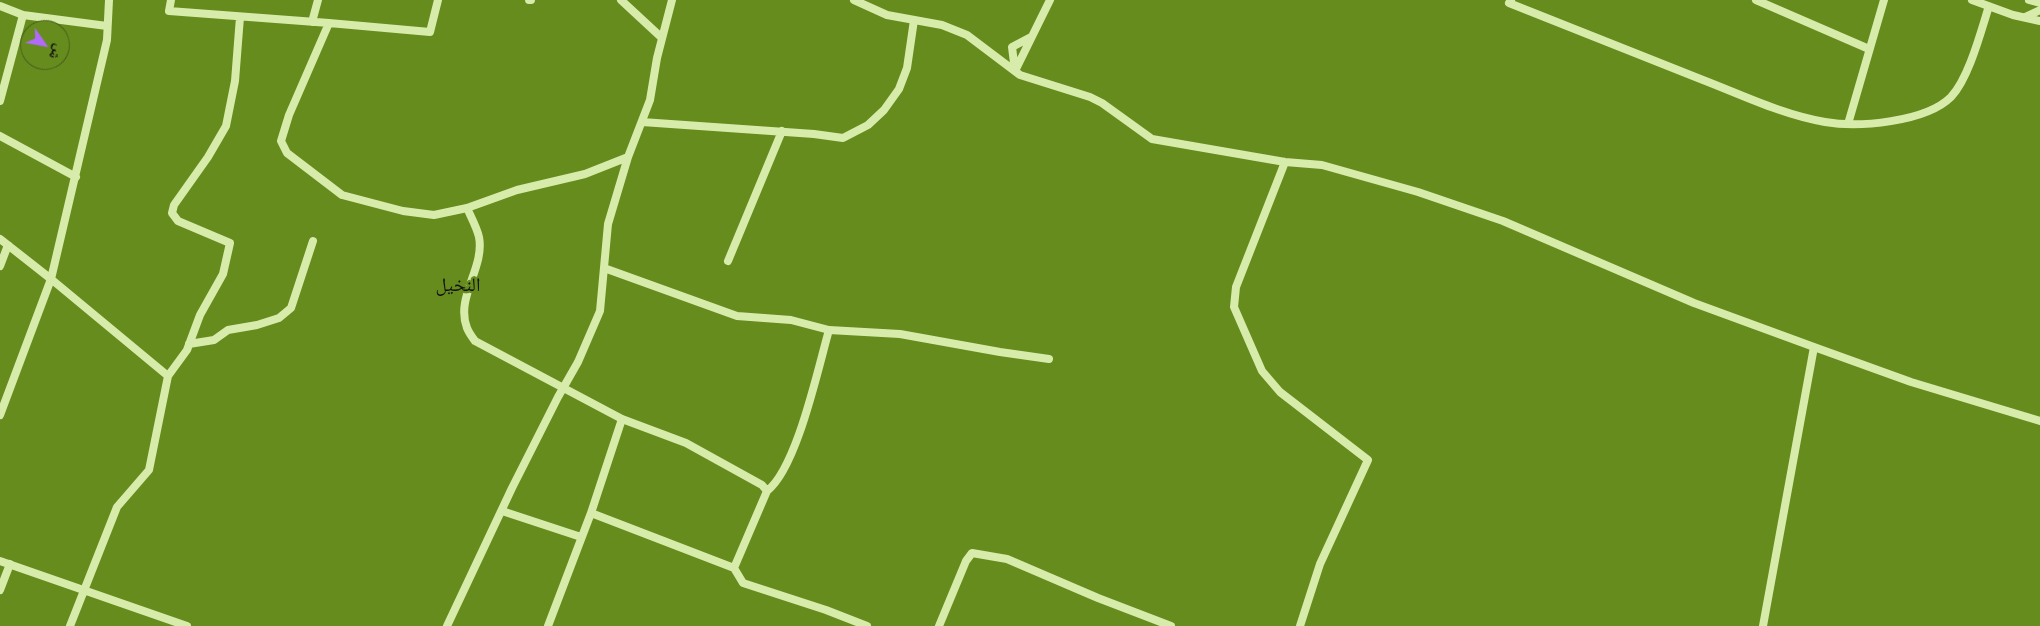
<!DOCTYPE html>
<meta charset="utf-8">
<style>
body{margin:0}
#map{position:relative;width:2040px;height:626px;overflow:hidden;background:#668c1e;font-family:"Asap Condensed","Noto Naskh Arabic",sans-serif}
canvas{display:block}
.north{position:absolute;left:20px;top:20px;width:50px;height:50px;box-sizing:border-box;background:#668c1e;border:1px solid #445b19;border-radius:50%;rotate:123deg;font-size:14px;font-weight:700;line-height:20px;text-align:center;color:#111}
.north::after{content:'';display:block;margin:auto;width:18px;height:22px;background:#b26afb;clip-path:polygon(50% 0,100% 100%,50% 72%,0 100%)}
</style>
<div id="map">
<canvas width="2040" height="626"></canvas>
<div class="north">ش</div>
</div>
<script>
const ctx = document.querySelector('canvas').getContext('2d');
ctx.lineJoin = 'round';
function stroke(path, color, width, dash) { ctx.strokeStyle = color; ctx.lineWidth = width; ctx.lineCap = dash ? 'butt' : 'round'; ctx.setLineDash(dash || []); ctx.stroke(path); }
function write(font, color, halo, rows, align = 'center') {
  ctx.font = font + ' "Asap Condensed","Noto Naskh Arabic",sans-serif'; ctx.lineWidth = 4.5; ctx.setLineDash([]); ctx.textBaseline = 'middle'; ctx.strokeStyle = halo; ctx.fillStyle = color; for (const [text, x, y, turn = 0] of rows) {
    ctx.save(); ctx.translate(x, y); ctx.rotate((+turn || 0) * Math.PI / 180); ctx.textAlign = isNaN(turn) ? turn : align; if (halo) ctx.strokeText(text, 0, 0); ctx.fillText(text, 0, 0); ctx.restore();
  }
}
stroke(new Path2D(`
 M171 0 169 11 329 23
 M438 0 430 32 329 23 289 115 281 141 287 153 342 195 403 211 434 215 467 208 517 190 585 174 628 157
 M529 0H531
 M621 0 662 38
 M854 0 887 15 942 25 967 35 1020 75 1090 97 1102 103 1152 139 1285 162 1322 165 1418 192 1503 221 1694 303 1814 347 1911 382 2040 421
 M1511 0 1509 3C1574 29 1639 54 1703 80 1742 95 1783 115 1825 122 1858 128 1926 122 1951 97 1969 78 1981 31 1989 6
 M1756 0 1869 49
 M1972 0 2013 15 2040 21
 M2029 0 2040 3
 M0 6 23 15 107 26
 M2025 17 2040 10
 M312 22 318 0
 M1015 71 1050 0
 M1015 71 1012 47 1031 37
 M0 101 23 15
 M642 122 814 134 843 138 868 125 884 110 899 89 907 68 914 20
 M1848 124 1884 0
 M0 136 76 177
 M1285 162 1236 287 1234 307 1262 371 1280 392 1368 460 1320 564 1300 626
 M467 208C471 217 477 228 479 237 485 268 455 297 467 328 469 333 472 337 475 341L622 419 686 443 762 485 767 491 734 568 591 513 548 626
 M0 239 51 279 107 40 109 0
 M728 261 782 131
 M0 266 8 245
 M604 268 737 316 791 320 829 330 900 334 1000 352 1049 359
 M189 344 214 340 228 330 257 325 279 318 291 308 313 241
 M168 376 187 350 200 315 223 274 230 243 178 221 172 213 174 205 208 157 226 126 235 81 240 17
 M0 415 51 279 168 376 149 470 117 507 70 626
 M767 491C797 468 818 368 829 330
 M502 511 581 537
 M591 513 622 419
 M0 561 187 626
 M734 568 743 583 826 610 867 626
 M0 590 10 564
 M447 626 512 488 558 397 578 362 600 311 608 224 628 157 650 100 657 58 672 0
 M939 626 966 561 972 553 1007 559 1098 598 1171 626
 M1763 626 1814 347`), '#d7ecab', 8);
write('19px', '#111', '#668c1e', [
 ["النخيل",458,285]
]);
</script>
